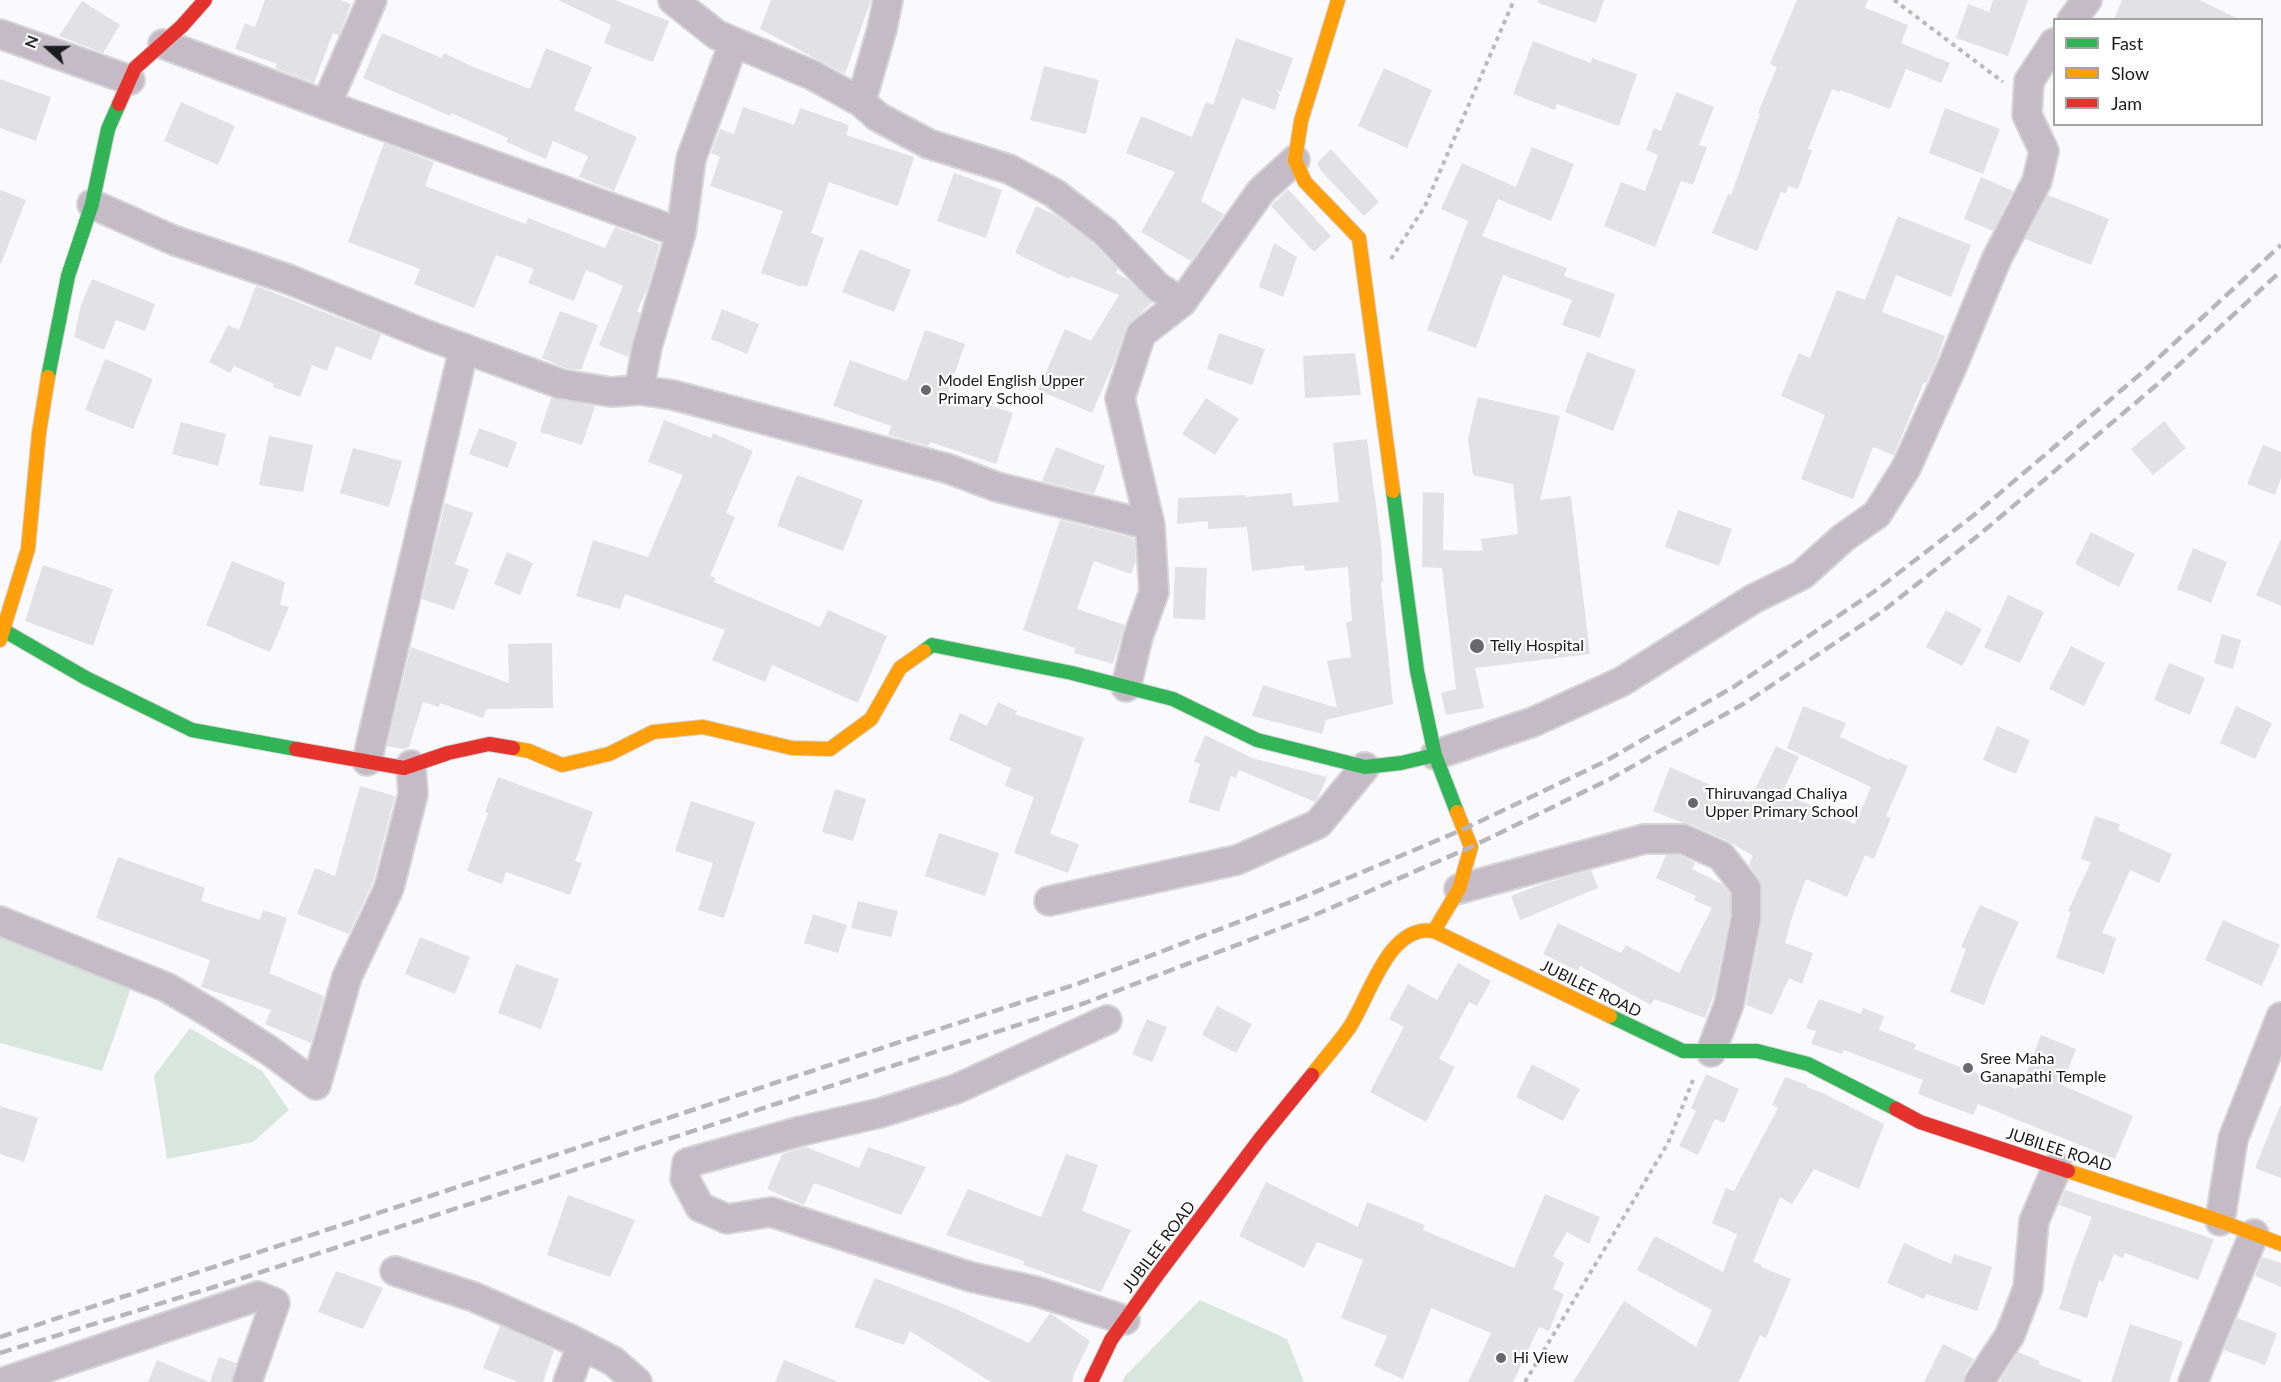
<!DOCTYPE html>
<style>
body{margin:0}
#map{position:relative;width:2281px;height:1382px;overflow:hidden;background:#f9f9fe;font-family:Lato,sans-serif}
canvas{display:block}
.legend{position:absolute;left:2053px;top:18px;width:210px;height:108px;box-sizing:border-box;background:#fff;border:2px solid #a4a4a5;margin:0;padding:8px 10px;list-style:none;font-size:18px;color:#1b1c1f}
.legend li{display:flex;align-items:center;gap:12px;height:30px}
.legend b{width:30px;border:2px solid #a4a4a5}
.north{position:absolute;left:18px;top:18px;width:60px;height:60px;-webkit-text-stroke:4px #fff;paint-order:stroke;rotate:291deg;font-size:16px;font-weight:700;line-height:24px;text-align:center;color:#1b1c1f}
.north::after{content:'';display:block;margin:auto;width:21px;height:27px;background:#1b1c1f;clip-path:polygon(50% 0,100% 100%,50% 72%,0 100%)}
</style>
<div id="map">
<canvas width="2281" height="1382"></canvas>
<ul class="legend">
<li><b style="height:8px;background:#30b455"></b>Fast</li>
<li><b style="height:8px;background:#ff9f0a"></b>Slow</li>
<li><b style="height:8px;background:#e5322d"></b>Jam</li>
</ul>
<div class="north">N</div>
</div>
<script>
const ctx = document.querySelector('canvas').getContext('2d');
ctx.lineJoin = 'round';
function paint(path, color) { ctx.fillStyle = color; ctx.fill(path, 'evenodd'); }
function stroke(path, color, width, dash) { ctx.strokeStyle = color; ctx.lineWidth = width; ctx.lineCap = dash ? 'butt' : 'round'; ctx.setLineDash(dash || []); ctx.stroke(path); }
function write(font, color, halo, rows, align = 'center') {
  ctx.font = font + ' Lato,sans-serif'; ctx.lineWidth = 4.5; ctx.setLineDash([]); ctx.textBaseline = 'middle'; ctx.strokeStyle = halo; ctx.fillStyle = color; for (const [text, x, y, turn = 0] of rows) {
    ctx.save(); ctx.translate(x, y); ctx.rotate((+turn || 0) * Math.PI / 180); ctx.textAlign = isNaN(turn) ? turn : align; if (halo) ctx.strokeText(text, 0, 0); ctx.fillText(text, 0, 0); ctx.restore();
  }
}
paint(new Path2D(`
 M0 936 131 988 102 1071 0 1043Z
 M190 1028 262 1071 289 1110 253 1142 167 1159 154 1076Z
 M1200 1300 1287 1339 1304 1382H1122L1125 1376Z`), '#d7e7de');
paint(new Path2D(`
 M265 0H340L351 4 339 35 333 33 314 83 275 68 277 64 235 49 245 23 255 27Z
 M558 0H615L669 21 653 62 604 43 611 25Z
 M771 0H871L845 74 760 29Z
 M1538 0H1604L1596 23 1538 3Z
 M1797 0H1868L1865 8 1908 25 1901 43 1950 63 1941 83 1906 69 1890 109 1840 90 1839 92 1832 89 1808 149 1812 150 1798 189 1788 186 1786 193 1781 192 1757 251 1712 233 1728 194 1731 195 1760 114 1758 113 1777 67 1770 64Z
 M1993 0H2028L2008 56 1956 38 1968 4 1989 12Z
 M2122 0H2199L2241 20H2114Z
 M82 1 120 25 103 53 59 36Z
 M382 33 442 58 444 53 471 66 530 89 546 48 592 67 574 110 637 137 614 191 579 177 588 156 553 141 546 159 506 142 508 138 451 113 450 116 363 78Z
 M1236 38 1293 58 1281 92 1275 89 1280 94 1275 110 1242 98 1201 201 1224 214 1191 261 1141 232 1175 172 1126 153 1141 116 1192 137 1206 102 1213 105Z
 M1533 41 1591 63 1592 58 1637 74 1619 126 1557 104 1555 110 1513 94Z
 M1044 66 1099 80 1086 134 1030 120Z
 M1384 68 1432 90 1407 148 1358 126Z
 M0 79 51 97 36 141 0 128Z
 M1676 92 1714 107 1699 145 1707 147 1693 185 1681 181 1655 247 1604 226 1621 182 1645 191 1658 155 1646 150 1654 128 1661 131Z
 M181 102 235 126 218 165 164 141Z
 M743 107 794 125 800 108 849 125 846 135 914 157 898 206 829 182 811 233 824 238 807 286H799L761 273 783 211 710 186 720 157 711 153 720 129 734 134Z
 M1945 108 2000 129 1983 174 1929 153Z
 M384 143 434 162 425 186 526 224 528 218 605 248 615 227 660 244 648 287 637 311 640 313 628 357 599 345 623 286 586 270 574 301 528 283 534 269 496 255 474 308 414 284 420 269 348 242Z
 M1532 147 1574 164 1551 221 1498 199 1482 236 1567 268 1564 276 1615 294 1600 338 1562 325 1572 300 1503 275 1476 348 1427 330 1468 221 1441 209 1462 163 1516 187Z
 M1331 149 1379 202 1364 216 1321 171 1317 163Z
 M954 173 1002 190 986 238 937 221Z
 M1981 177 2013 191 1993 231 1964 219Z
 M1288 189 1331 236 1314 252 1271 206Z
 M0 190 26 200 1 264 0 263Z
 M2048 195 2109 219 2091 265 2025 239Z
 M1036 206 1057 216 1094 244 1118 269 1116 273 1129 280 1153 303 1148 306 1126 328 1115 360 1092 413 1038 390 1065 329 1091 341 1119 295 1070 276 1069 279 1015 253Z
 M1898 216 1971 245 1951 297 1896 275 1882 312 1945 336 1934 367 1926 383 1924 382 1894 455 1873 447 1853 499 1801 479 1825 415 1781 396 1799 353 1810 358 1837 290 1865 300Z
 M1274 243 1297 257 1283 297 1259 287Z
 M860 249 911 270 894 312 842 292Z
 M92 279 155 304 145 331 116 320 104 350 74 337 81 305Z
 M256 286 381 334 371 360 336 346 327 371 312 365 300 397 273 387 274 384 234 366 230 373 209 362 228 325 239 330Z
 M722 309 759 324 747 354 711 339Z
 M560 311 598 325 581 370 565 368 542 358Z
 M925 330 965 344 948 392 1013 413 996 464 930 442 928 446 888 435 891 426 833 406 850 360 907 381Z
 M1219 333 1265 349 1252 385 1207 369Z
 M1587 352 1636 370 1613 431 1565 412Z
 M1355 353 1361 395 1305 398 1303 356Z
 M105 359 153 379 133 429 85 410Z
 M1478 397 1560 416 1540 500 1571 496 1590 654 1475 668 1484 708 1446 715 1441 693 1456 689 1442 568 1422 567 1423 492 1444 493 1443 550 1483 551 1481 539 1518 534 1513 484 1473 475 1468 439Z
 M551 398 595 406 582 445 540 432Z
 M1206 398 1239 419 1215 455 1182 434Z
 M664 420 711 438 713 433 753 451 726 513 735 517 710 576 716 578 714 582 820 627 828 610 887 636 858 703 772 665 765 682 712 660 725 630 625 594 620 609 576 596 593 540 648 557 683 475 648 462Z
 M2164 421 2186 448 2153 475 2131 449Z
 M181 422 226 434 218 466 172 454Z
 M479 428 517 442 508 468 469 454Z
 M269 436 313 445 303 492 259 485Z
 M1367 439 1381 543 1383 582 1381 583 1393 704 1326 720 1322 734 1252 716 1263 685 1337 708 1327 661 1351 657 1346 622 1352 621 1348 567 1305 571 1304 565 1252 571 1247 527 1208 529V521L1177 524 1178 498 1245 495 1246 497 1292 493 1293 506 1339 502 1333 443Z
 M2263 445 2281 452V478L2275 495 2247 484Z
 M1056 447 1105 466 1094 494 1042 481Z
 M353 448 402 461 389 507 340 493Z
 M797 475 863 500 843 551 777 526Z
 M445 503 473 513 455 564 469 569 454 610 422 599Z
 M1678 510 1732 529 1719 566 1665 547Z
 M1060 520 1134 538 1136 561 1131 574 1094 561 1077 609 1125 625 1113 664 1074 653 1075 648 1023 630Z
 M2091 532 2135 554 2119 587 2075 564Z
 M2281 539V606L2256 595Z
 M2193 548 2227 562 2211 603 2177 589Z
 M507 552 533 563 520 595 494 584Z
 M232 561 285 582 280 605 289 607 270 652 206 625Z
 M43 565 113 589 93 646 25 621Z
 M1175 567 1207 568 1205 620 1173 618Z
 M2008 595 2044 612 2020 663 1984 647Z
 M1946 610 1982 629 1962 666 1926 647Z
 M2222 634 2241 640 2233 669 2214 663Z
 M552 643 553 708 487 709 483 718 440 703 439 707 423 702 409 747 403 749 387 746 411 647 509 683 508 644Z
 M2071 646 2105 663 2084 706 2049 689Z
 M2169 663 2205 678 2190 715 2154 700Z
 M998 702 1017 711 1015 714 1084 738 1050 834 1079 844 1068 873 1014 853 1034 797 1005 786 1011 768 949 740 960 713 987 726Z
 M1803 706 1846 723 1840 737 1889 760 1890 758 1908 766 1886 816 1891 818 1874 859 1865 855 1847 897 1806 879 1794 911 1785 943 1813 953 1802 984 1789 978 1772 1015 1746 1005 1762 918V887L1759 878 1749 865 1753 856 1728 841 1690 824 1681 822 1653 811 1670 767 1749 802 1776 746 1799 757 1782 793 1855 824 1871 787 1787 748Z
 M2236 706 2272 723 2255 759 2220 743Z
 M1997 726 2030 740 2016 774 1983 760Z
 M1205 735 1252 758 1327 777 1317 800 1315 802 1239 770 1236 778 1231 776 1219 812 1188 802 1200 764 1194 762Z
 M498 777 593 812 575 861 582 863 570 895 506 872 502 884 467 871 488 813 485 812Z
 M360 786 395 796 373 882 349 934 297 914 315 868 335 876Z
 M835 789 866 799 853 841 822 832Z
 M691 801 755 822 724 918 698 910 713 863 675 851Z
 M2095 816 2120 824 2118 830 2172 854 2159 883 2130 870 2102 933 2116 938 2104 974 2056 958 2071 912 2068 911 2091 862 2081 859Z
 M939 833 999 853 985 896 925 876Z
 M1666 855H1679L1695 863 1692 869 1722 884 1730 894V916L1714 994 1705 1018 1654 999 1651 1005 1580 966 1578 971 1543 954 1558 923 1621 953 1626 945 1679 973 1712 908 1694 900 1696 896 1656 878Z
 M118 857 205 888 201 901 260 920 263 910 287 918 269 973 324 996 311 1043 265 1024 271 1010 201 987 210 960 96 918Z
 M1591 870 1598 888 1520 920 1511 896 1539 885Z
 M858 901 898 911 891 937 851 928Z
 M1980 905 2019 922 1995 975 1984 1005 1950 992 1966 949 1961 947Z
 M813 914 847 925 838 953 804 943Z
 M2223 920 2280 945 2262 986 2205 960Z
 M420 937 470 957 455 994 405 974Z
 M1458 963 1491 981 1477 1006 1469 1002 1439 1059 1455 1067 1426 1122 1370 1092 1404 1027 1389 1019 1408 984 1437 1000Z
 M516 964 559 979 541 1029 498 1013Z
 M1819 999 1861 1014 1863 1008 1884 1016 1879 1030 1916 1044 1914 1049 2016 1089 2021 1076 2025 1077 2041 1035 2076 1049 2062 1085 2133 1116 2115 1159 1978 1104 1973 1115 1918 1094 1923 1080 1844 1050 1842 1054 1811 1044 1816 1031 1806 1028Z
 M1217 1006 1252 1024 1236 1053 1202 1035Z
 M1147 1019 1167 1027 1152 1062 1132 1054Z
 M1532 1064 1580 1089 1563 1121 1516 1097Z
 M1706 1074 1739 1089 1724 1123 1715 1119 1698 1155 1679 1146 1696 1111 1691 1108Z
 M1785 1077 1807 1085V1087L1825 1094 1884 1124 1859 1189 1814 1169 1792 1204 1780 1197 1753 1262 1762 1265 1761 1267 1791 1279 1766 1338 1760 1335 1739 1382H1573L1624 1301 1696 1347 1712 1310 1637 1270 1655 1236 1723 1272 1737 1234 1712 1223 1726 1188 1734 1191 1778 1108 1772 1105Z
 M0 1106 38 1118 24 1162 0 1154Z
 M2280 1106H2281V1178L2255 1168Z
 M806 1147 859 1168 868 1147 926 1167 901 1215 814 1183 804 1205 767 1189 782 1154Z
 M1066 1154 1098 1165 1082 1211 1131 1230 1101 1292 1023 1265 1024 1261 946 1235 968 1189 1041 1217Z
 M1266 1182 1358 1227 1367 1202 1425 1225 1423 1230 1514 1268 1545 1194 1600 1217 1589 1244 1567 1232 1553 1256 1564 1263 1553 1289 1564 1294 1549 1331 1539 1327 1513 1382H1468L1491 1333 1431 1308 1403 1379 1374 1366 1387 1336 1341 1318 1363 1260 1317 1242 1304 1268 1239 1236Z
 M2065 1190 2214 1239 2198 1280 2125 1253 2123 1258 2114 1254 2103 1282 2099 1280 2087 1318 2059 1309 2074 1262 2092 1217 2059 1205Z
 M568 1195 635 1220 610 1277 547 1255Z
 M1904 1243 1951 1264 1954 1254 1992 1267 1977 1311 1926 1294 1924 1299 1887 1283Z
 M2262 1257 2281 1263V1287L2255 1276Z
 M336 1271 383 1288 363 1329 318 1312Z
 M875 1278 956 1309 1029 1343 1050 1313 1090 1341 1074 1374 1072 1382H991L910 1331 904 1345 854 1327Z
 M2237 1318 2277 1333 2265 1365 2224 1350Z
 M2130 1324 2183 1342 2169 1382H2111Z
 M500 1326 554 1350 543 1382H518L483 1368Z
 M1943 1344 1974 1359 1965 1373 1963 1382H1924Z
 M2018 1352 2040 1361 2038 1364 2081 1380V1382H1999Z
 M219 1357 236 1363 231 1382H210Z
 M157 1360 209 1382H148Z
 M784 1360 836 1381V1382H775Z`), '#e2e2e6');
const street = new Path2D(`
 M673 0 717 35 812 75 861 102
 M888 0 882 29 861 102 878 117 929 144 1009 169 1054 193 1105 232 1158 287 1182 302 1261 191 1295 160
 M2072 20 2087 0
 M0 34 130 80
 M163 44 326 105 372 0
 M326 105 681 233
 M92 204 173 240 288 279 427 335 561 384 611 392 639 390 647 347 681 233 691 159 734 42
 M639 390 673 395 949 469 997 487 1150 525
 M1126 687 1138 637 1154 592 1150 525 1120 398 1141 334 1182 302
 M1435 755 1533 722 1621 682 1753 599 1802 575 1843 538 1877 514 1906 468 1951 369 1997 258 2037 181 2044 151 2027 115 2029 81 2054 43
 M367 761 464 348
 M1459 889 1644 839H1683L1721 856 1746 888V918L1729 1004 1711 1052
 M1049 901 1237 860 1318 824 1365 767
 M0 921 166 987 212 1014 270 1051 316 1085 347 977 389 888 413 794 411 765
 M1107 1020 956 1089 880 1113 801 1131 687 1163 685 1179 700 1207 727 1219 771 1212 971 1277 1035 1291 1125 1320
 M2220 1221 2233 1139 2281 1017
 M395 1271 474 1297 570 1339 613 1361 637 1382
 M4 1382 258 1296 275 1303 247 1382
 M568 1382 582 1345
 M1979 1382 2010 1335 2028 1288 2034 1221 2057 1167
 M2193 1382 2254 1234`);
const fast = new Path2D(`
 M48 377 68 276 92 204 108 129 119 104
 M1393 491 1417 671 1435 755 1457 812
 M3 630 86 678 192 730 296 749
 M924 651 932 645 1072 673 1173 699 1257 740 1365 767 1401 763 1435 755
 M1610 1016 1683 1051H1757L1808 1064 1896 1109`);
const slow = new Path2D(`
 M1338 0 1301 121 1295 160 1305 182 1359 238 1393 491
 M0 640 28 549 39 433 48 377
 M513 748 529 751 562 765 609 754 653 732 703 727 792 748 830 749 871 719 900 668 924 651
 M1434 931 1459 889 1471 847 1457 812
 M1312 1075C1324 1059 1338 1044 1349 1028 1369 999 1388 923 1434 931L1610 1016
 M2068 1171 2220 1221 2281 1244`);
const jam = new Path2D(`
 M119 104 135 68 182 26 205 0
 M296 749 404 768 448 753 489 744 513 748
 M1896 1109 1920 1122 2068 1171
 M1091 1382 1111 1340 1158 1274 1260 1139 1312 1075`);
stroke(street, '#d6d6d9', 32);
stroke(fast, '#d6d6d9', 16);
stroke(slow, '#d6d6d9', 16);
stroke(jam, '#d6d6d9', 16);
stroke(new Path2D(`
 M1894 0 2003 82
 M1391 259 1425 206 1514 0
 M1525 1382 1668 1143 1693 1080`), '#bdb8be', 4, [4.5, 4.5]);
stroke(street, '#c4bbc6', 28);
stroke(fast, '#30b455', 14);
stroke(slow, '#ff9f0a', 14);
stroke(jam, '#e5322d', 14);
stroke(new Path2D(`
 M0 1337 1077 984 1301 898 1464 829 1604 762 1735 686 1875 591 1974 515 2144 371 2281 245
 M0 1353 243 1278 1085 1003 1310 917 1471 847 1610 779 1745 703 1883 611 1980 534 2159 383 2281 271`), '#b9b5bc', 4.5, [12, 6]);
for (const [x, y, r, color] of [
 [926,390,6,"#69696d"],
 [1477,646,8,"#69696d"],
 [1693,803,6,"#69696d"],
 [1968,1068,6,"#69696d"],
 [1501,1358,6,"#69696d"]
]) { const dot = new Path2D(); dot.arc(x, y, r, 0, 2 * Math.PI); ctx.fillStyle = color; ctx.fill(dot); stroke(dot, '#fff', 2); }
write('16px', '#1b1c1f', '#fff', [
 ["Model English Upper",938,381],
 ["Primary School",938,399],
 ["Telly Hospital",1490,646],
 ["Thiruvangad Chaliya",1705,794],
 ["Upper Primary School",1705,812],
 ["Sree Maha",1980,1059],
 ["Ganapathi Temple",1980,1077],
 ["Hi View",1513,1358]
], 'left');
write('16px', '#1b1c1f', '#fff', [
 ["JUBILEE ROAD",1591,989,26],
 ["JUBILEE ROAD",2059,1150,18],
 ["JUBILEE ROAD",1159,1247,-53]
]);
</script>
